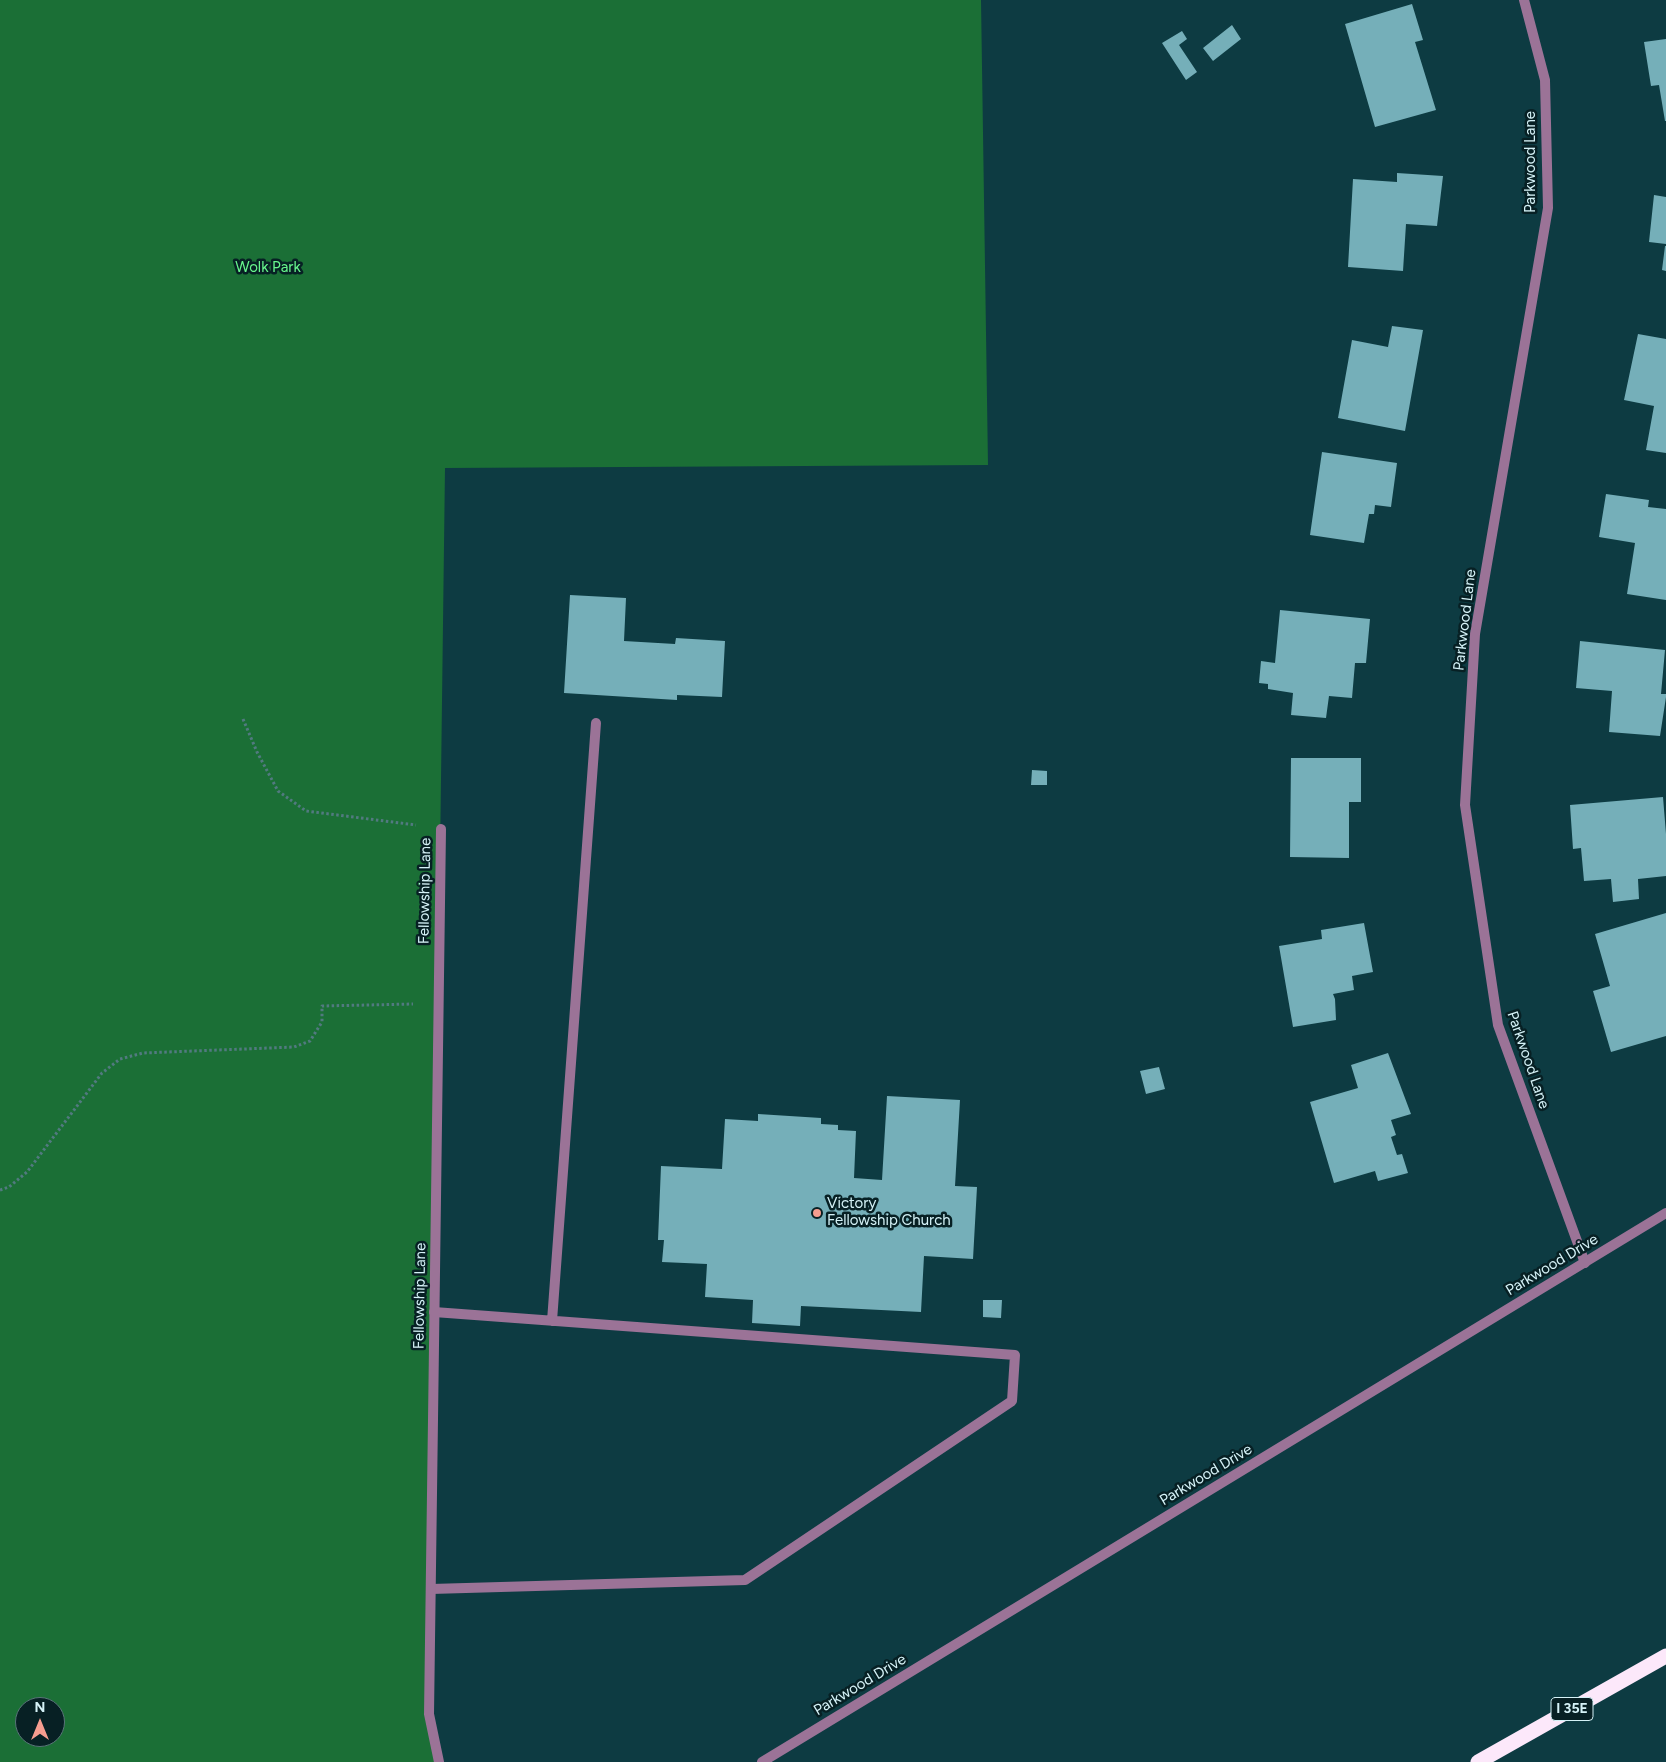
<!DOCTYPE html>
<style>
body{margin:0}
#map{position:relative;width:1666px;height:1762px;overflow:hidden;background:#0d3b42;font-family:Figtree,sans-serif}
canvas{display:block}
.north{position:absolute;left:15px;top:1697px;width:50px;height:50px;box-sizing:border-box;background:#072024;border:1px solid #597478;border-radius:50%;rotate:0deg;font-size:14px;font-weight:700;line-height:20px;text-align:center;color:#d5f2f7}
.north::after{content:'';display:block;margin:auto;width:18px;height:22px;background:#f59d8f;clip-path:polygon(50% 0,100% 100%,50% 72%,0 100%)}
</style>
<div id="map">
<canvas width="1666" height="1762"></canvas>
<div class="north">N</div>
</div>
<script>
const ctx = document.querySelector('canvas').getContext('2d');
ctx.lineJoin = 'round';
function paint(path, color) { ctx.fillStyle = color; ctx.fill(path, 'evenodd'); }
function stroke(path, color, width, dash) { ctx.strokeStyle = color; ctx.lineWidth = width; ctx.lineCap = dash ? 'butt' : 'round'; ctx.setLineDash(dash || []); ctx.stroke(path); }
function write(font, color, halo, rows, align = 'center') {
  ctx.font = font + ' Figtree,sans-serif'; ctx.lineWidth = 5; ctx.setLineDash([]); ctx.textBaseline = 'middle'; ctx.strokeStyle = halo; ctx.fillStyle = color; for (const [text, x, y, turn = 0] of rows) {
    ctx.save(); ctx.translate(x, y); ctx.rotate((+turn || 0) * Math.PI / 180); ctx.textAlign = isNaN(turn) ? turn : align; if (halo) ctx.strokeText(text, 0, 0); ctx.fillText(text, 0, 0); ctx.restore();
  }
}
paint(new Path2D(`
 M0 0H981L988 465 445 468 429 1714 439 1762H0ZM25 1707H55V1737H25Z`), '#1b6f36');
paint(new Path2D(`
 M1412 4 1423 40 1415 42 1436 110 1375 127 1345 24Z
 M1232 25 1241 39 1213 61 1203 48Z
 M1182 31 1187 39 1179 45 1197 72 1186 80 1162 43Z
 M1666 39V121H1665L1659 85 1651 86 1644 42Z
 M1397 173 1443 176 1437 226 1406 224 1403 271 1348 267 1353 179 1397 182Z
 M1654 195 1666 197V244L1649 242Z
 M1665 246H1666V271L1662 270Z
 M1392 326 1423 330 1405 431 1338 418 1352 340 1388 347Z
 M1638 334 1666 339V453L1646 450 1654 406 1624 400Z
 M1322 452 1397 463 1391 507 1375 505 1374 514H1369L1364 543 1310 535Z
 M1606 494 1649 500 1648 507 1666 509V600L1627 594 1635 543 1599 537Z
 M570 595 626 598 624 641 675 644 676 638 725 641 722 697 677 695V700L564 693Z
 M1280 610 1370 619 1366 663H1355L1352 698 1329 696 1326 718 1291 715 1293 693 1268 689V684L1259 683 1261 661 1275 663Z
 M1580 641 1665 650 1661 694H1666V697L1660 736 1609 732 1612 691 1576 688Z
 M1291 758H1361V802H1349V858L1290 857Z
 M1032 770 1047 771V785H1031Z
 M1663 797 1666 834V876L1638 879 1639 899 1613 902 1611 879 1584 881 1581 848 1573 849 1570 805Z
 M1666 913V1036L1611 1052 1593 991 1610 986 1595 934Z
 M1364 923 1373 972 1352 976 1354 990 1333 994 1335 999 1336 1020 1293 1027 1279 946 1322 939 1321 930Z
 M1388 1053 1411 1114 1391 1120 1396 1135 1391 1137 1397 1155 1402 1154 1408 1173 1378 1181 1375 1171 1334 1183 1310 1102 1358 1088 1351 1065Z
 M1159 1067 1165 1089 1146 1094 1140 1071Z
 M887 1096 960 1100 955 1186 977 1187 973 1259 924 1256 921 1312 801 1306 800 1326 752 1323 753 1300 705 1297 707 1264 662 1262 664 1240H658L661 1166 722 1169 725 1119 758 1121V1114L821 1118V1124L838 1125V1130L856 1131 854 1178 882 1180Z
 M983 1300H1002L1001 1318 983 1317Z`), '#75afb9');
stroke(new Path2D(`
 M243 719 257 752 278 791 306 811 416 825
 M0 1190 9 1187 27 1172 102 1073 120 1059 143 1053 294 1047 310 1041 322 1022V1006L413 1004`), '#527a80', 3, [2.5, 2.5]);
stroke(new Path2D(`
 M552 1321 596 723
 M431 1589 745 1580 1012 1401 1015 1355 434 1312`), '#9b7397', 10);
stroke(new Path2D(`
 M1524 0 1545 80 1548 208 1475 634 1465 805 1498 1025 1585 1263
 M439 1762 429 1714 441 829`), '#9b7397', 10);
stroke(new Path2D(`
 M762 1762 1666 1213`), '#9b7397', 10);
stroke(new Path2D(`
 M1478 1762 1666 1656`), '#fce8fa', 15);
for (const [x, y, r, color] of [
 [817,1213,5,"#f59d8f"]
]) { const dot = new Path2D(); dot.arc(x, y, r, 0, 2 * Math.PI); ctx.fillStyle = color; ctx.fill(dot); stroke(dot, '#072024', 2); }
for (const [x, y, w] of [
 [1572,1709,42]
]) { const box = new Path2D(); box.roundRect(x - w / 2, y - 11.5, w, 23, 4); ctx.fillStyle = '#072024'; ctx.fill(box); stroke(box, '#d5f2f7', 1); }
write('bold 14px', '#d5f2f7', null, [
 ["I 35E",1572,1709]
]);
write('15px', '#d5f2f7', '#072024', [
 ["Parkwood Lane",1531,162,-90],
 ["Parkwood Lane",1465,620,-83],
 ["Fellowship Lane",425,891,-89],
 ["Parkwood Lane",1528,1060,71],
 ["Parkwood Drive",1552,1265,-31],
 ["Fellowship Lane",420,1296,-89],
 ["Parkwood Drive",1206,1475,-31],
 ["Parkwood Drive",860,1685,-31]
]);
write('15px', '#68f78d', '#072024', [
 ["Wolk Park",268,268]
]);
write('15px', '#d5f2f7', '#072024', [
 ["Victory",827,1204],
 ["Fellowship Church",827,1221]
], 'left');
</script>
